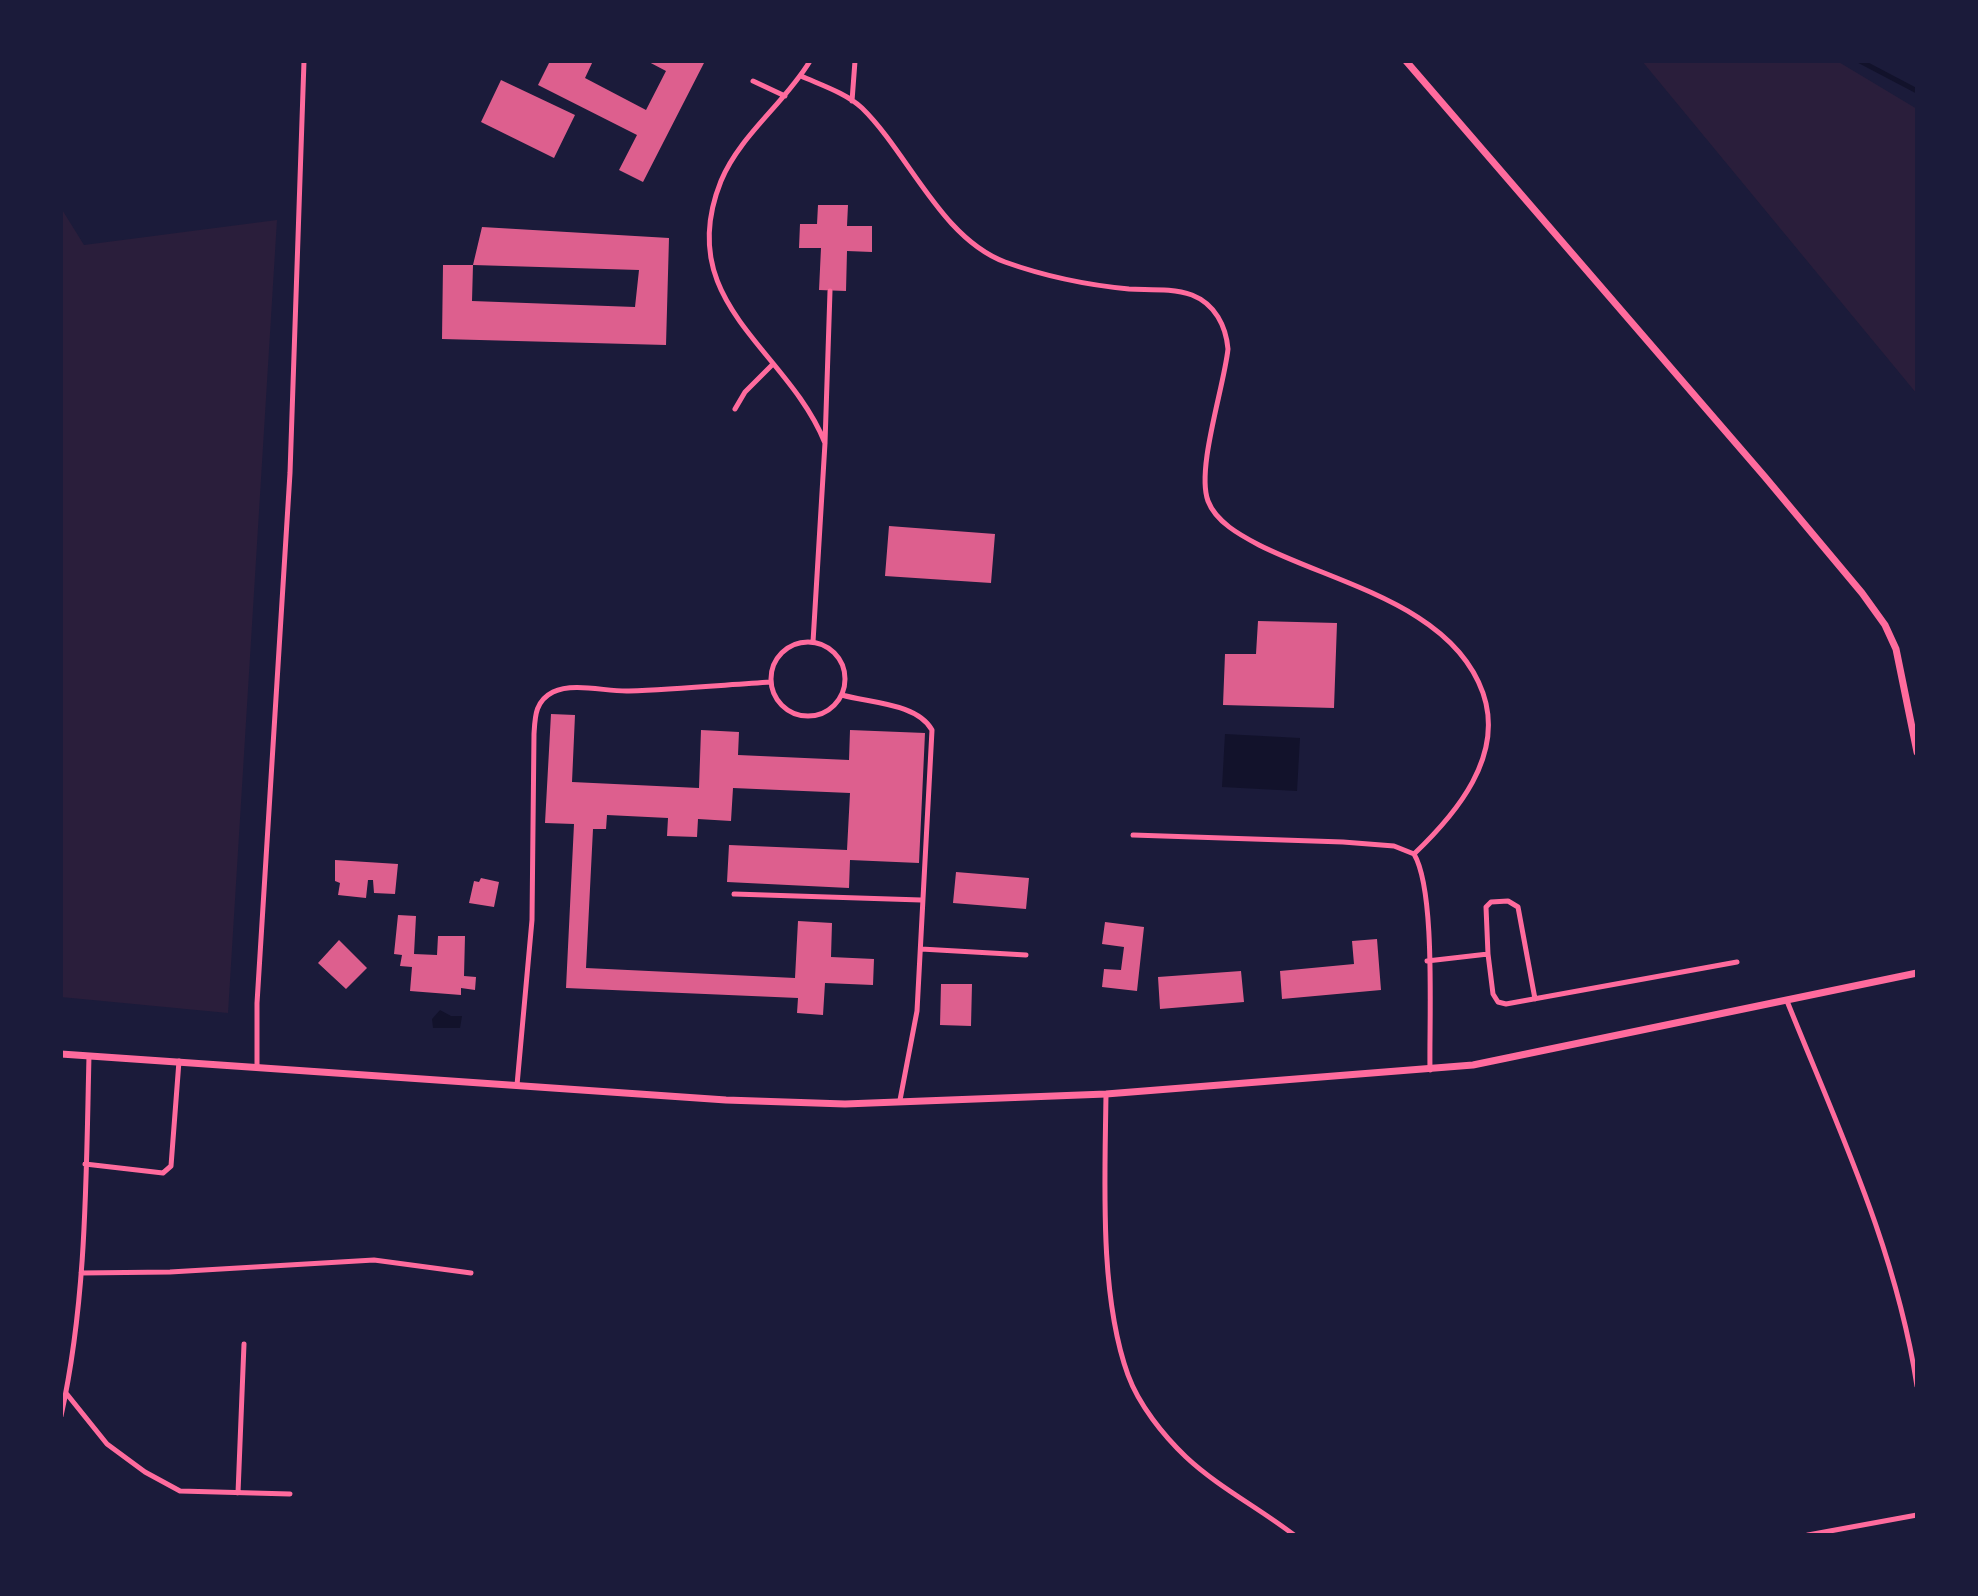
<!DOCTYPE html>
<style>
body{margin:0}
#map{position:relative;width:1978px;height:1596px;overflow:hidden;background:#1b1b3a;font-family:"Source Sans 3",sans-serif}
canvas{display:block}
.frame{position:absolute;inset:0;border:63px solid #1b1b3a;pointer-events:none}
</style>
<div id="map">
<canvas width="1978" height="1596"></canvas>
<div class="frame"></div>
</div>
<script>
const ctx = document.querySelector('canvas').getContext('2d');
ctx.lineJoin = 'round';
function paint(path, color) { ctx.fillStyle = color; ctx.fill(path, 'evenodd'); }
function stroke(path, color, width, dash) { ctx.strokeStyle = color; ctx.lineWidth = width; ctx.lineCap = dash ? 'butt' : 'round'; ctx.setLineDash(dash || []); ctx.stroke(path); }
paint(new Path2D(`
 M1642 61H1837L1917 109V394Z
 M61 208 84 245 277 220 228 1013 61 997Z`), '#2a1e3b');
paint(new Path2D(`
 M1225 734 1300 738 1297 791 1222 787Z
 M440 1010 451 1016H462L460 1028H433L432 1019Z`), '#12122b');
stroke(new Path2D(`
 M1860 61 1917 91`), '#12122b', 5);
paint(new Path2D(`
 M550 61H593L585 78 646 110 666 71 647 61H705L643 182 619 170 637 135 538 85Z
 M501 80 575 115 554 158 481 122Z
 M818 205H848L847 226H872V252L847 251 846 291 819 290 821 248H799L800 224H817Z
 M482 227 669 238 666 345 442 339 443 265H473L472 301 635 307 639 270 473 265Z
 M889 526 995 534 991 583 885 576Z
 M1258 621 1337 623 1334 708 1223 705 1225 654H1256Z
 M551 714 575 715 572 782 699 788 701 730 739 732 738 755 849 760 850 730 925 733 919 863 850 860 849 888 727 882 729 845 847 850 850 793 733 788 731 821 698 819 697 837 667 836 668 818 607 815 606 829H593L586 968 795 978 798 921 832 923 831 957 874 959 873 985 825 983 823 1015 797 1013 798 998 566 988 574 824 545 823Z
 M335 860 398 864 395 894 374 893 373 880H368L366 898 338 895 340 883 335 881Z
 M956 872 1029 878 1026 909 953 903Z
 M481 878 499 882 494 907 469 903 474 881 479 882Z
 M398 915 416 916 414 954 437 955 438 936H465L464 976 476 977 475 990 461 988V995L410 991 412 967 400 966 402 955 394 954Z
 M1105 922 1144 927 1137 991 1102 987 1104 969 1121 970 1124 947 1102 944Z
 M1377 939 1381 990 1282 999 1280 971 1354 964 1352 941Z
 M339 940 367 968 346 989 318 963Z
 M1241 971 1244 1002 1160 1009 1158 977Z
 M941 984H972L971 1026 940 1025Z`), '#dd5f8e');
stroke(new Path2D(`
 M810 61C785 103 740 135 721 181 672 303 787 348 825 443
 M801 76C821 85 846 93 862 108 909 154 941 238 1005 262 1044 276 1087 285 1129 289 1149 290 1172 288 1192 295 1215 304 1226 326 1228 349 1224 387 1196 469 1208 501 1216 522 1240 535 1259 545 1334 583 1452 605 1483 693 1505 756 1456 814 1414 854
 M753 81 785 96
 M852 101 855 61
 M735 409 745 392 773 364
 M771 679a37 37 0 1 1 74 0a37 37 0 1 1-74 0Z
 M813 642 825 443 830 291
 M842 695C869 703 917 703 932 730L917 1011 900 1100
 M1133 835 1343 842 1394 846 1414 854C1436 891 1429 1021 1430 1070
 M734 894 921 900
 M921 949 1026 955
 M1488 954 1486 907 1491 902 1508 901 1518 907 1535 999
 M1427 961 1488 954 1493 994 1498 1002 1506 1004 1737 962
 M1787 1001C1838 1128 1896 1249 1917 1386
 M257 1066V1003L290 473 304 61
 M517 1085 532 920 534 734C535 717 535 701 553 692 574 682 607 692 629 691 676 689 724 685 771 682
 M1106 1094C1105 1180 1099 1295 1128 1375 1139 1405 1163 1435 1186 1457 1218 1487 1259 1508 1294 1535
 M85 1164 163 1173 171 1166 179 1061
 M81 1273 170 1272 374 1260 471 1273
 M66 1393 107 1444 145 1472 180 1491 290 1494
 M61 1416C87 1298 86 1176 89 1056
 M238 1493 244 1344
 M1808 1535 1917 1515`), '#ff6b9d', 5);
stroke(new Path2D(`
 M1406 61 1765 477 1862 593 1885 625 1896 649 1917 752
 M61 1054 726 1100 845 1104 1106 1094 1473 1065 1917 973`), '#ff6b9d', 7);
</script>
